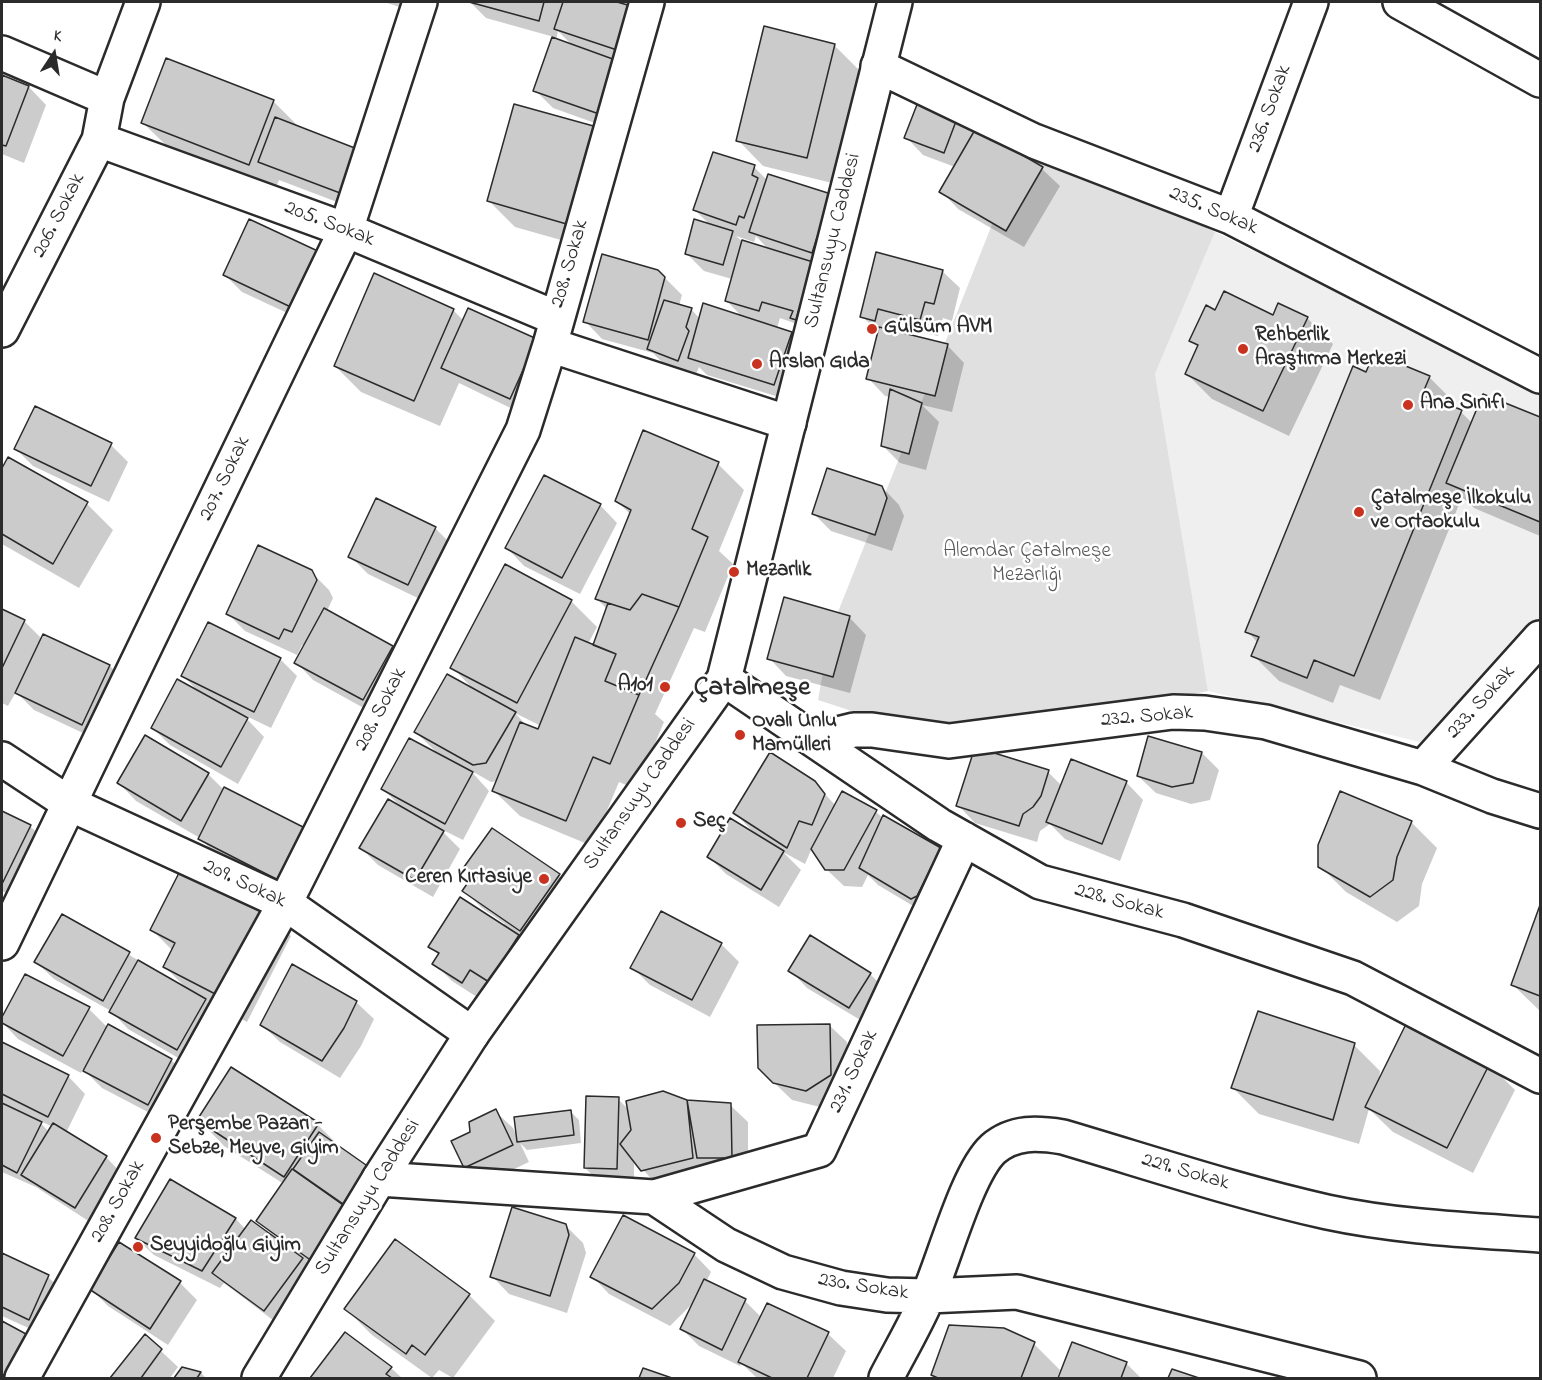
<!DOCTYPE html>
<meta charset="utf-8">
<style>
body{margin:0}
#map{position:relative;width:1542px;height:1380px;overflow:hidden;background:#fff;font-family:"Indie Flower",sans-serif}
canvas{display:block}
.frame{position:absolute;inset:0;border:3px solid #2b2b2b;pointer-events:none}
.north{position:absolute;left:24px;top:24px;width:60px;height:60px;-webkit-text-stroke:4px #fff;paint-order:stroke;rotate:12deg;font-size:16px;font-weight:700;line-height:24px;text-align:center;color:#2b2b2b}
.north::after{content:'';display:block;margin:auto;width:21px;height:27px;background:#2b2b2b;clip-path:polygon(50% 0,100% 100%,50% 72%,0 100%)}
</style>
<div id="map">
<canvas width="1542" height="1380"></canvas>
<div class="frame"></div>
<div class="north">K</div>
</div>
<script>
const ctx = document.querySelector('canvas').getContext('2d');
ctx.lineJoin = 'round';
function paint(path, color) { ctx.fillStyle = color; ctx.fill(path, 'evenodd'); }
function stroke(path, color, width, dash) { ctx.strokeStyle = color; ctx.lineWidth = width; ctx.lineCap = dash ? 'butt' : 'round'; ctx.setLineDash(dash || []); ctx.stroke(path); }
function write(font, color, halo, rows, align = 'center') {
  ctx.font = font + ' "Indie Flower",sans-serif'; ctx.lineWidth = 5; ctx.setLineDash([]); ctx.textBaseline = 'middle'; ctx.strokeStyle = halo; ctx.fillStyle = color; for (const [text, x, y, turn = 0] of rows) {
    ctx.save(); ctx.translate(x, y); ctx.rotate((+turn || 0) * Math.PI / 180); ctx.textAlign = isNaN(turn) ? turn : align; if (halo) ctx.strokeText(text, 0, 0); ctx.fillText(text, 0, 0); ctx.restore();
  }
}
paint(new Path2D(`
 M1215 232 1540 390V634L1441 747 1208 691 1155 374Z`), '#efefef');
paint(new Path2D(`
 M1026 139 1215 232 1155 374 1208 691 950 743 818 700 830 632Z`), '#e0e0e0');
paint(new Path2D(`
 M384 2H411L425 15Z
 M470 2H660L620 132 553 108 535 90 554 37 486 18ZM558 31 573 46 556 40Z
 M834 45 860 71 832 183 763 166 738 140Z
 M2 77 29 87 46 105 24 163 2 154Z
 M273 101 300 128 366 213 279 180 275 190 169 148 143 123Z
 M957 118 974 134 977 130 1042 169 1060 186 1024 247 958 209 941 191 955 167 923 155 906 137Z
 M596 128 622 154 596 250 515 227 489 201Z
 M754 167 767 180 830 195 797 324 780 318 777 328 792 333 809 351 792 401 707 375 699 367 695 377 666 366 653 353 602 339 585 321 658 271 682 295 679 306 691 309 700 319 743 318 726 300 732 279 704 271 686 253 710 225 695 210ZM736 236 754 242 756 236 769 250 743 242Z
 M250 221 313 325 242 292 225 275Z
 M942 271 960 288 952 321 943 318 938 336 896 326 894 333 947 345 964 363 952 412 922 405 939 422 926 470 900 463 883 446 890 397 885 396 868 378 879 333 862 316Z
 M453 310 464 321 536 340 527 416 459 383 440 426 361 392 335 366Z
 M1216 312 1307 318 1333 344 1289 436 1212 399 1186 373 1199 348 1191 341Z
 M1367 374 1429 377 1455 403 1453 409 1461 412 1472 423 1484 396 1540 419V536L1474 508 1462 497 1380 700 1340 685 1333 703 1279 681 1253 655 1258 643 1247 631Z
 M644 432 718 464 744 490 719 551 733 564 705 632 694 628 655 714 664 722 636 789 619 782 592 846 520 816 494 791 498 781 491 782 470 770 489 791 463 840 439 828 460 849 433 897 378 865 361 848 401 807 383 789 438 754 416 732 474 690 452 667 571 601 597 627 588 644 594 646 608 610 597 599 631 515 617 501ZM515 713 541 726 538 731 528 727Z
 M111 445 128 462 109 502 33 466 16 449Z
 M8 459 87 504 113 530 79 588 2 544V471Z
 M882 487 899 505 904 516 892 551 831 531 814 514Z
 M600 505 617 523 580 594 524 566 507 548Z
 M435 528 453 546 426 602 368 574 350 556Z
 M311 572 329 590 333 598 327 611 392 647 409 664 380 717 313 680 296 662 305 646 302 645 297 655 245 631 227 613Z
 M2 610 24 621 42 639 44 636 110 666 127 684 100 741 34 710 16 692 8 706 2 703Z
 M849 617 866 635 850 693 786 676 769 658Z
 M280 659 297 676 271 728 238 712 237 714 247 719 264 737 238 784 170 745 153 728 198 691 183 676Z
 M146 738 208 774 224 790 304 829 296 896 217 856 200 838 136 801 119 783Z
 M1202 753 1219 770 1210 800 1191 804 1156 793 1138 776Z
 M1048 772 1062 786 1126 782 1143 800 1120 861 1065 839 1050 824 1040 831 1037 842 975 823 958 805Z
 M814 782 836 806 876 812 883 818 940 849 958 866 930 916 878 885 868 875 862 887 844 886 826 869 812 848 805 864 783 852 801 870 779 907 726 874 709 857 756 835 735 813Z
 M2 812 30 826 48 844 20 900 2 891Z
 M1411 822 1437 848 1422 884 1419 906 1397 922 1346 892 1320 866Z
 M466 867 559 876 576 893 538 948 518 934 535 953 480 999 452 981 434 963 439 955 430 947 505 924 482 908 464 891 475 876Z
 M1540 909V1011L1512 984Z
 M265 910 291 936 247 1022 207 1001 223 1018 194 1067 128 1029 111 1011 54 979 36 962 62 916 186 988 165 967 173 951 152 930Z
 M661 913 721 944 739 962 710 1017 650 985 632 967Z
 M790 970 870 974 887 991 867 1024 807 988Z
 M26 976 89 1009 108 1028 171 1060 189 1077 165 1121 102 1088 83 1069 81 1073 18 1039 2 1022Z
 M356 1002 374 1019 361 1046 340 1078 280 1042 262 1025Z
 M829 1025 847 1042 848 1092 824 1108 792 1100 759 1068Z
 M2 1044 68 1076 85 1094 66 1133 106 1157 123 1175 93 1224 36 1187 2 1172ZM38 1120 53 1127 49 1132Z
 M1354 1045 1380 1071 1379 1082 1489 1064 1515 1090 1473 1173 1393 1132 1369 1109 1359 1144 1259 1114 1233 1088Z
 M618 1099 629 1110 687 1101 730 1105 748 1122V1175L660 1188 634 1160V1186L603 1185 585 1168Z
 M495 1111 513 1128 518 1138 570 1111 579 1120 581 1143 527 1150 520 1143 529 1162 482 1184 465 1167 472 1133Z
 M199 1120 318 1125 344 1151 366 1227 369 1231 334 1281 305 1260 319 1276 282 1327 224 1283 220 1288 154 1255 136 1238 170 1181 236 1219 246 1230 271 1234 258 1221 284 1184 224 1146Z
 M565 1225 583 1243 586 1253 567 1313 509 1294 492 1276Z
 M694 1254 711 1272 706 1282 745 1301 761 1317 767 1305 828 1334 846 1351 833 1378H757L741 1363 740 1366 699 1346 682 1329 694 1302 670 1326 609 1294 592 1276Z
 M2 1255 48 1277 66 1294 46 1336 2 1316Z
 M180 1283 197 1300 168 1345 108 1306 91 1289Z
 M469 1295 495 1321 453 1378 439 1370 432 1378 372 1335 346 1309Z
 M2 1322 25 1335 43 1353 28 1378H2Z
 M346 1334 391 1368 402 1378H312Z
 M145 1336 178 1367 170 1378H113Z
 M1034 1344 1060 1370 1057 1378H937L933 1374Z
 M1073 1344 1126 1363 1141 1378H1060Z
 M183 1368 201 1373 206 1378H176Z`), '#0003');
const building = new Path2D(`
 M469 2H544L539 21Z
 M563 2H617L638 8 623 52 554 29Z
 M764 26 835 44 807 158 736 141Z
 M552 37 621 62 602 115 533 91Z
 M166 58 274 100 249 165 141 123Z
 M2 75 29 86 6 146 2 145Z
 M918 102 958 116 944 153 904 138Z
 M514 104 597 127 570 225 487 201Z
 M275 117 365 152 348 196 258 162Z
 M976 128 1043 167 1006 231 939 192Z
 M713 152 755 165 752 175 758 178 744 218 739 216 736 225 693 210Z
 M768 174 831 194 812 253 749 232Z
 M249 219 322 253 295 309 223 275Z
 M694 219 733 231 723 265 685 254Z
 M742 240 813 262 796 320 790 318 793 311 762 302 759 311 725 301Z
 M876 252 943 270 934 304 925 302 920 320 878 309 875 321 860 317Z
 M602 254 658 270 665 277 648 340 583 322Z
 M374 273 454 309 414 401 334 366Z
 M1224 291 1273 315 1278 303 1308 317 1263 411 1185 374 1198 345 1189 341 1206 305 1215 310Z
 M664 300 692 308 686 327 689 331 678 361 647 349Z
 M703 303 792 332 774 385 688 358Z
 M468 308 537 339 510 399 441 368Z
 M879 327 948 344 935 396 866 379Z
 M1374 353 1430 376 1422 395 1462 410 1354 676 1314 660 1307 678 1251 656 1259 637 1245 632 1353 366 1366 372Z
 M890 389 922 403 909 454 881 446Z
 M1483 394 1540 417V522L1446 483Z
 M35 406 112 443 91 486 14 449Z
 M643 430 719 462 692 529 708 537 679 607 642 594 630 610 595 599 631 510 615 501Z
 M8 457 88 502 53 564 2 534V468Z
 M827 468 882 486 887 498 875 535 812 514Z
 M544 475 601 504 562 578 505 548Z
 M376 498 436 527 408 585 348 557Z
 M258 545 312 570 317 580 292 632 284 629 279 639 226 614Z
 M505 564 572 600 517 703 450 668Z
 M642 594 679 607 639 695 605 681 616 654 593 645 608 603 630 610Z
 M784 597 850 616 833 677 767 659Z
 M324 608 393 646 363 700 294 663Z
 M2 609 25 620 2 668Z
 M208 622 281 658 254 712 181 676Z
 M43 634 110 665 82 725 15 693Z
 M575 637 616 654 605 681 639 695 610 764 593 757 566 821 492 791 520 722 538 729Z
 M447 674 516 712 486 763 473 765 414 732Z
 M177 679 248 718 221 767 151 728Z
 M145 735 209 773 181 821 117 783Z
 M1148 736 1202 752 1193 783 1172 787 1137 776Z
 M409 738 473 772 445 824 381 789Z
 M975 747 1049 770 1041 796 1033 807 1023 814 1019 826 956 806Z
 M770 752 815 781 825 794 812 825 799 821 787 848 733 813Z
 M1071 759 1127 781 1102 844 1046 822Z
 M224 787 305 828 278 880 198 839Z
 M842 791 877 810 844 870H825L811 849Z
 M1340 791 1412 821 1397 857 1393 880 1370 897 1318 867V845Z
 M388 799 444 831 415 880 359 848Z
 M2 811 31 825 2 884Z
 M883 815 941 848 917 896 911 899 859 868Z
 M730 818 784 851 761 890 707 857Z
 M492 828 560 874 520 931 462 891 474 874 464 867Z
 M182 867 266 909 221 997 163 967 175 943 150 930Z
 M460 897 519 935 489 982 470 970 462 983 432 964 439 953 428 947Z
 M1540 905V996L1511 985Z
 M661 911 722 943 692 1000 630 968Z
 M62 914 130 952 103 1001 34 962Z
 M810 935 871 973 849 1008 788 971Z
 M138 960 206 999 177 1050 109 1012Z
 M292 964 357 1001 344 1028 322 1061 260 1025Z
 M25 974 90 1007 63 1056 2 1023V1017Z
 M1258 1011 1355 1043 1333 1120 1231 1088Z
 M1407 1022 1490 1063 1447 1148 1365 1107Z
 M108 1024 172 1059 148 1105 83 1071Z
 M830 1024 831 1075 806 1091 773 1083 758 1068 757 1025Z
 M2 1042 69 1075 48 1117 2 1094Z
 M231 1067 319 1123 284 1177 197 1120Z
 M663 1091 687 1100 693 1158 641 1171 620 1144 631 1130 626 1101Z
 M586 1096 619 1097 617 1169 584 1168Z
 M687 1100 731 1103 732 1158H697Z
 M2 1103 42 1122 17 1173 2 1165Z
 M496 1109 513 1145 464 1168 451 1141 470 1132 469 1122Z
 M571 1110 574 1135 517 1142 514 1117Z
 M53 1123 107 1156 75 1208 21 1175Z
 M319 1132 376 1172 349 1208 293 1169Z
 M292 1169 353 1212 316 1264 256 1221Z
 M170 1179 236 1218 202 1271 135 1238Z
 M512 1207 566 1224 569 1235 550 1296 490 1277Z
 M623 1215 695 1253 679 1283 652 1309 590 1277Z
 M251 1220 303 1258 264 1311 212 1273Z
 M395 1239 470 1294 425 1355 412 1345 406 1354 344 1309Z
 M119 1242 181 1281 150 1329 89 1289Z
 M2 1253 49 1275 29 1320 2 1307Z
 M704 1279 746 1299 722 1350 680 1329Z
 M767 1303 829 1332 807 1378H772L738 1362Z
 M2 1321 26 1334 2 1378Z
 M949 1325 1004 1328 1035 1342 1021 1378H938L931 1375Z
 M345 1332 392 1367 386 1374 392 1378H310Z
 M145 1334 162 1349 141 1378H110Z
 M1072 1342 1127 1362 1121 1378H1058Z
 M182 1367 201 1372 197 1378H174Z
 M643 1368 672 1378H639Z
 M1172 1369 1199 1378H1168Z`);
paint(building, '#cbcbcb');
stroke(building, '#2b2b2b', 1.5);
const minor = new Path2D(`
 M1400 2 1540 80
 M2 53 107 98 143 2
 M878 66 1034 141 1231 217 1540 376
 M99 140 346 230 556 318
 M1231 217 1311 2
 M2 330 99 140 107 98
 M550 345 789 423
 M724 679 939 825 1040 882 1183 920 1353 978 1540 1076
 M814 740 854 730H872L949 741 1173 712 1205 713 1266 722 1423 768 1492 796 1540 811
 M2 759 70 804 285 903 472 1034
 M1423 768 1540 638
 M2 943 346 230 420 2
 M379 1179 654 1197 726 1245 783 1272 841 1288 887 1295 928 1296 1017 1292 1359 1378
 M654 1197 819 1150 964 839
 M22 1378 285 903 523 430 550 345 647 2
 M886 1378C900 1351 916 1324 928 1296 944 1260 967 1173 993 1149 1014 1131 1038 1133 1063 1137 1151 1163 1238 1192 1327 1212 1397 1227 1469 1230 1540 1235`);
const tertiary = new Path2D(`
 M259 1378 379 1179 472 1034 724 679 895 2`);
stroke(minor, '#2b2b2b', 38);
stroke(tertiary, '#2b2b2b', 38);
stroke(minor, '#fff', 33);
stroke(tertiary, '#fff', 33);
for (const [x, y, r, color] of [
 [872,329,6,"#c8321e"],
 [1243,349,6,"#c8321e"],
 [757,364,6,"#c8321e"],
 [1408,405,6,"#c8321e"],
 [1359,512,6,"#c8321e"],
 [734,572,6,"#c8321e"],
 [665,687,6,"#c8321e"],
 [740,735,6,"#c8321e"],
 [681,823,6,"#c8321e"],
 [544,879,6,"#c8321e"],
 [156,1138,6,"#c8321e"],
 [138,1247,6,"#c8321e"]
]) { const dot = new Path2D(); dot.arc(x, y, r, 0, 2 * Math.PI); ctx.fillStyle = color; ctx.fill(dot); stroke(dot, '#fff', 2); }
write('21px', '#2b2b2b', '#fff', [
 ["236. Sokak",1271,109,-70],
 ["235. Sokak",1213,212,23],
 ["206. Sokak",60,216,-63],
 ["205. Sokak",329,225,21],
 ["Sultansuyu Caddesi",834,241,-76],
 ["208. Sokak",571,264,-74],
 ["207. Sokak",226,479,-64],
 ["233. Sokak",1482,703,-48],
 ["208. Sokak",382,710,-63],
 ["232. Sokak",1147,718,-5],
 ["Sultansuyu Caddesi",641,795,-55],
 ["209. Sokak",244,885,25],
 ["228. Sokak",1119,903,15],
 ["231. Sokak",855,1072,-65],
 ["229. Sokak",1185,1173,16],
 ["Sultansuyu Caddesi",369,1198,-58],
 ["208. Sokak",119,1202,-61],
 ["230. Sokak",863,1288,9]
]);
write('bold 21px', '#2b2b2b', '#fff', [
 ["Gülsüm AVM",884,329],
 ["Rehberlik",1255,337],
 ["Araştırma Merkezi",1255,361],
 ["Arslan Gıda",769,364],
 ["Ana Sınıfı",1420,405],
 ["Çatalmeşe İlkokulu",1371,500],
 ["ve Ortaokulu",1371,524],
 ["Mezarlık",746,572],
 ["A101",653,687,"right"],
 ["Ovalı Unlu",752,723],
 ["Mamülleri",752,747],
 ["Seç",693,823],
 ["Ceren Kırtasiye",532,879,"right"],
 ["Perşembe Pazarı -",168,1126],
 ["Sebze, Meyve, Giyim",168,1150],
 ["Seyyidoğlu Giyim",150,1247]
], 'left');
write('21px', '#585858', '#fff', [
 ["Alemdar Çatalmeşe",1027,553],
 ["Mezarlığı",1027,577]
]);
write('bold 27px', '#2b2b2b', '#fff', [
 ["Çatalmeşe",752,690]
]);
</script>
